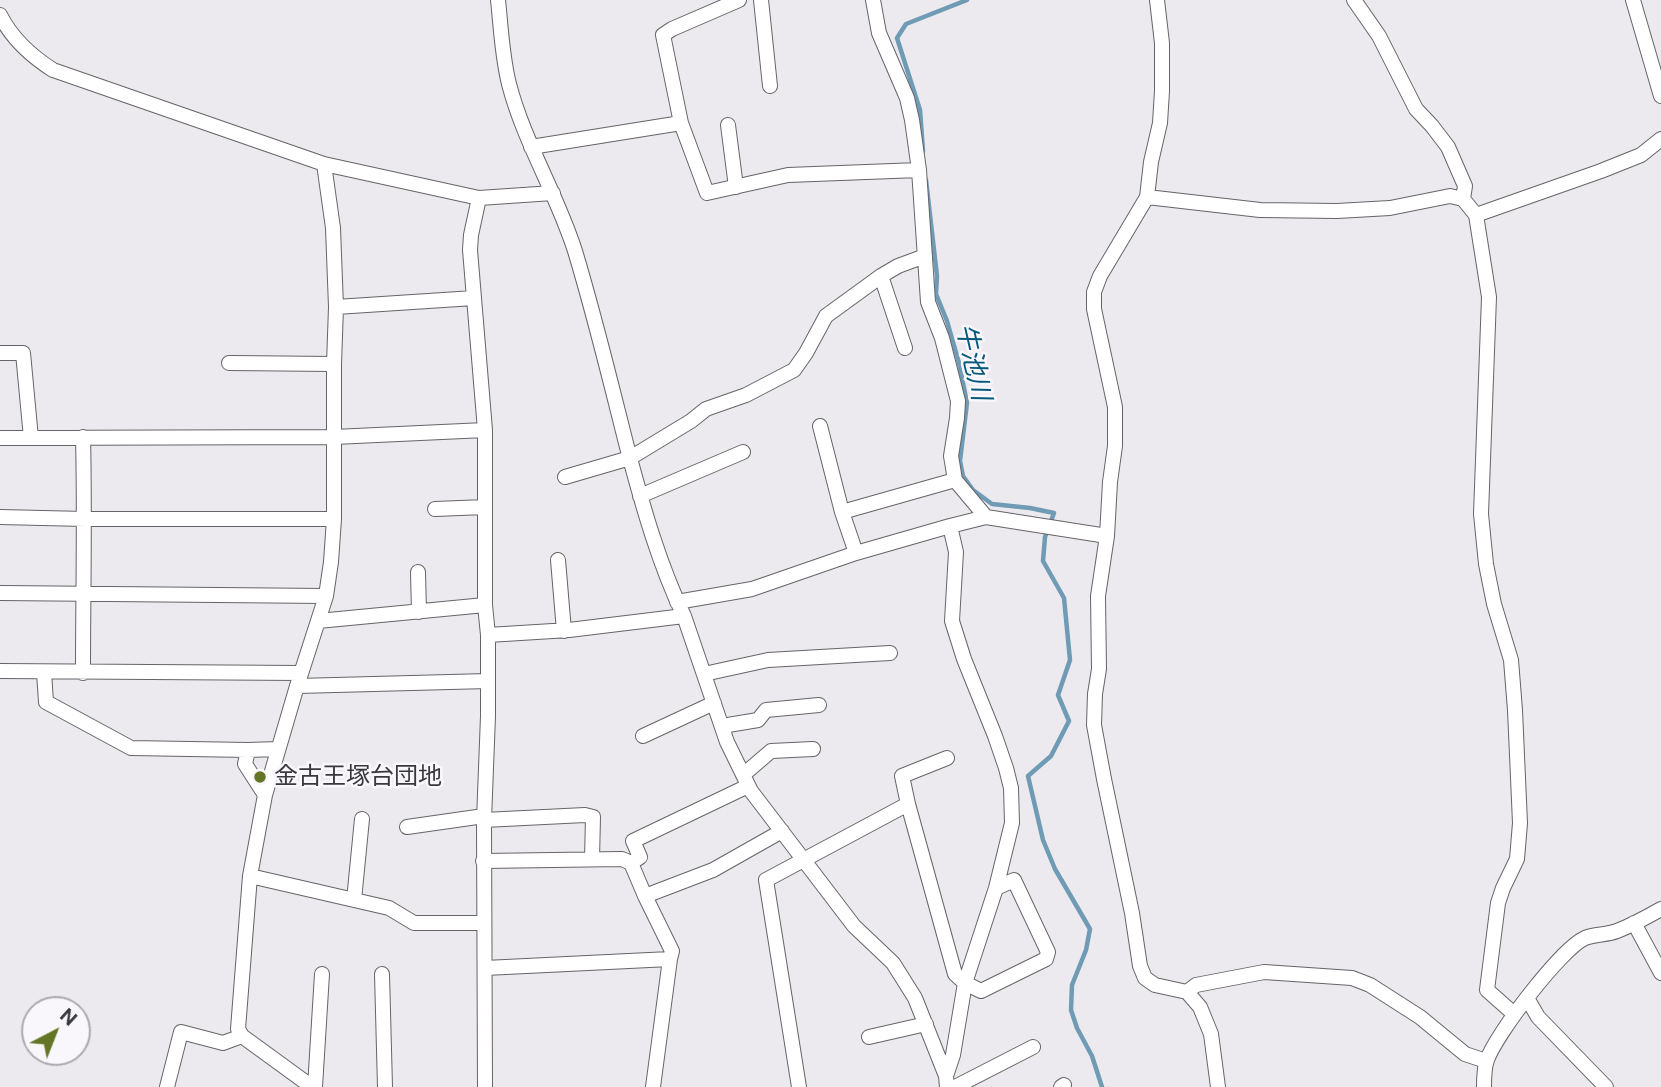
<!DOCTYPE html>
<meta charset="utf-8">
<style>
body{margin:0}
#map{position:relative;width:1661px;height:1087px;overflow:hidden;background:#eceaef;font-family:"Public Sans",sans-serif}
canvas{display:block}
.north{position:absolute;left:21px;top:996px;width:70px;height:70px;box-sizing:border-box;background:#f9f7fc;border:2px solid #acabaf;border-radius:50%;rotate:42deg;font-size:19px;font-weight:700;line-height:28px;text-align:center;color:#39393b}
.north::after{content:'';display:block;margin:auto;width:24px;height:32px;background:#647625;clip-path:polygon(50% 0,100% 100%,50% 72%,0 100%)}
</style>
<div id="map">
<canvas width="1661" height="1087"></canvas>
<div class="north">N</div>
</div>
<script>
const ctx = document.querySelector('canvas').getContext('2d');
ctx.lineJoin = 'round';
function stroke(path, color, width, dash) { ctx.strokeStyle = color; ctx.lineWidth = width; ctx.lineCap = dash ? 'butt' : 'round'; ctx.setLineDash(dash || []); ctx.stroke(path); }
function write(font, color, halo, rows, align = 'center') {
  ctx.font = font + ' "Public Sans","Noto Sans JP",sans-serif'; ctx.lineWidth = 5; ctx.setLineDash([]); ctx.textBaseline = 'middle'; ctx.strokeStyle = halo; ctx.fillStyle = color; for (const [text, x, y, turn = 0] of rows) {
    ctx.save(); ctx.translate(x, y); ctx.rotate((+turn || 0) * Math.PI / 180); ctx.textAlign = isNaN(turn) ? turn : align; if (halo) ctx.strokeText(text, 0, 0); ctx.fillText(text, 0, 0); ctx.restore();
  }
}
stroke(new Path2D(`
 M923 151 920 110 897 38 906 24 967 0
 M926 180 937 276 936 294 947 321 959 363 967 403 960 461 963 476 973 490 992 504 1030 508 1054 513 1045 537 1043 561 1064 598 1070 660 1058 695 1069 721 1051 756 1028 776 1043 840 1055 869 1090 929 1086 950 1072 985 1071 1010 1077 1028 1092 1056 1102 1087`), '#6f9bb5', 4.5);
const street = new Path2D(`
 M498 0C501 28 502 56 509 84 524 142 557 194 575 251 595 317 611 384 628 451 643 507 659 564 684 616L727 742 751 791 854 926 893 963 915 998 946 1076 947 1087
 M739 0 672 29 663 35 681 123 707 193 788 175 919 170
 M761 0 770 86
 M873 0 879 33 907 98 912 120 919 170 928 302 942 338 958 401 957 418 951 456 955 480 986 517
 M1157 0 1162 43V91L1160 123 1151 162 1147 197 1100 276 1094 292V309L1115 407V446L1110 482 1107 536 1098 596 1099 669 1095 694 1094 725 1104 779 1132 913 1140 966 1145 978 1155 985 1187 992 1200 1007 1211 1034 1218 1087
 M1354 0 1379 36 1416 109 1432 126 1448 147 1465 186 1463 199
 M1633 0 1661 96
 M0 15C12 39 31 56 53 70L324 164 479 198 553 193
 M728 125 736 187
 M531 147 681 123
 M1147 197 1260 210 1337 211 1390 208 1450 196 1463 199 1476 215 1489 297 1481 514 1486 564 1494 604 1511 660 1515 710 1520 823 1517 859 1503 888 1498 903 1487 990 1514 1014
 M479 198 471 235 470 250 485 430V605L488 635V716L484 820 485 1087
 M1476 215 1601 171 1641 155 1661 139
 M881 276 905 348
 M336 307 474 298
 M0 353H23L31 438
 M229 363 334 364
 M820 426 842 512 856 553
 M83 437C85 516 83 594 83 673
 M0 438 334 437 485 430
 M565 477 630 458 691 421 706 409 746 395 794 370 806 353 826 316 881 276 898 266 925 256
 M640 496 743 452
 M435 509 485 507
 M842 512 955 480
 M0 517 85 519H334
 M558 560 564 631
 M418 572 419 612
 M0 593 326 596
 M677 602 752 589 856 553 950 526 986 517 1107 536
 M318 621 485 605
 M488 635 569 630 684 616
 M0 671 301 673
 M44 672 46 702 131 748 248 750 278 749
 M704 674 768 660 890 653
 M297 686 488 681
 M722 726 758 720 766 710 819 705
 M643 736 714 703
 M248 750 245 764 265 795
 M743 775 771 751 813 749
 M908 804 902 776 947 758
 M484 820 585 815 593 817 592 859
 M407 827 484 816
 M483 861 622 859 631 863 645 896
 M631 863 640 857 633 841 748 786
 M250 876 389 908 414 923H484
 M354 900 362 819
 M1634 923 1661 973
 M670 959 672 951 645 896 713 870 782 831
 M485 968 670 959 653 1087
 M382 974 385 1087
 M1187 992 1196 985 1264 972 1352 978 1370 985 1420 1017 1465 1054 1486 1061
 M1527 998 1538 1017 1606 1087
 M869 1037 926 1024
 M946 1076 953 1055 965 983 996 888 1012 823 1011 788 1006 768 995 736 964 659 952 621 956 552 950 526
 M167 1087 181 1032 223 1043 242 1036
 M312 1087 242 1036 238 1029 250 876 265 795 297 686 326 596 331 562 334 519V364L336 307 333 228 324 164
 M315 1087 322 974
 M799 1087 766 880 908 804 955 974 965 983 981 991 1046 959 1048 952 1014 880 996 888
 M955 1087 1033 1047
 M1061 1087 1064 1085
 M1484 1087C1484 1078 1484 1068 1487 1060 1496 1034 1561 949 1585 938 1595 934 1607 935 1617 931 1632 925 1647 917 1661 909`);
stroke(street, '#666468', 16);
stroke(street, '#fff', 14);
for (const [x, y, r, color] of [
 [260,777,7,"#647625"]
]) { const dot = new Path2D(); dot.arc(x, y, r, 0, 2 * Math.PI); ctx.fillStyle = color; ctx.fill(dot); stroke(dot, '#f9f7fc', 2.5); }
write('24px', '#39393b', '#f9f7fc', [
 ["金古王塚台団地",274,777]
], 'left');
write('italic 26px', '#05587c', '#f9f7fc', [
 ["牛池川",973,362,77]
]);
</script>
